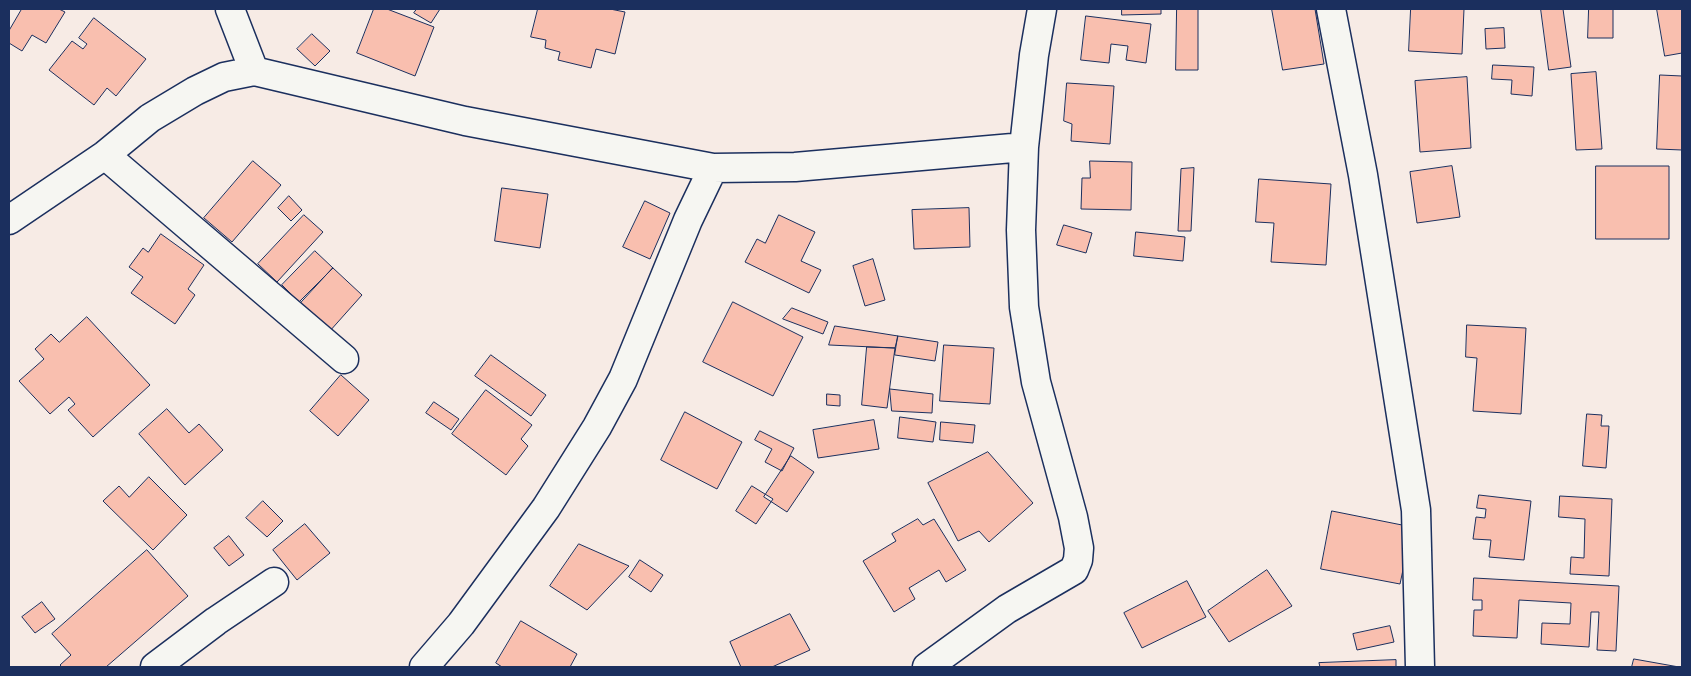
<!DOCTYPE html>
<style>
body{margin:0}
#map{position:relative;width:1691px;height:676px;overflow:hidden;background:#f7ebe5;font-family:Caveat,sans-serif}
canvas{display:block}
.frame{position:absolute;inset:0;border:10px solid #1b2f5e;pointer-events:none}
</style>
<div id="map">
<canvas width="1691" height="676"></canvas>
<div class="frame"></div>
</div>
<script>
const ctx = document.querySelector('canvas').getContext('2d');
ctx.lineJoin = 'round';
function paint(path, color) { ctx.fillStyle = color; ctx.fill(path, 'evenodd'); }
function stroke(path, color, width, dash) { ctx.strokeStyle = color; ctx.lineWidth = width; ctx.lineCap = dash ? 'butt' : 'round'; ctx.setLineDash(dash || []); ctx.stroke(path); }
const building = new Path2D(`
 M22 9H59L65 12 46 43 32 35 22 51 9 43V31Z
 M374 9H387L434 27 415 76 357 53Z
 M417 9H440L431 23 414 13Z
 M538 9H610L625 12 615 54 596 49 591 68 558 60 560 52 545 48 546 40 531 37Z
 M1122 9H1161V14L1122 15Z
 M1177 9H1198V70H1176Z
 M1272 9H1315L1324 64 1283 70Z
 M1411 9H1464L1462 54 1409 51Z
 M1541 9H1563L1571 67 1549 70Z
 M1589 9H1613V38H1588Z
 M1657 9H1682V53L1665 56Z
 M1086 16 1151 24 1146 63 1126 60 1128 46 1111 44 1109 63 1081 60Z
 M94 18 146 59 116 96 107 88 94 105 49 70 72 41 83 49 87 44 79 38Z
 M1504 28 1505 48 1486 49 1485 29Z
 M312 34 330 51 315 66 297 49Z
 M1493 65 1534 67 1532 96 1511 94 1512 80 1492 79Z
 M1596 72 1602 149 1576 150 1571 74Z
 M1660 75 1682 76V150L1657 149Z
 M1467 77 1471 148 1420 152 1415 81Z
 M1067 83 1114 86 1110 144 1071 141 1072 124 1064 121Z
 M253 161 281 185 232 242 204 218Z
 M1090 161 1132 162 1131 210 1081 209 1082 178H1090Z
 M1452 166 1460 217 1417 223 1410 172Z
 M1596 166H1669V239H1596Z
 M1194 168 1191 231H1178L1181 169Z
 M1259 179 1331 184 1326 265 1271 262 1274 223 1256 222Z
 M502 188 548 194 540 248 495 241Z
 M289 196 302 210 291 221 278 208Z
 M645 201 670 213 650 259 623 247Z
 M969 208 970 247 914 249 912 210Z
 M304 215 323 232 277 282 258 264Z
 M779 215 815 232 801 261 821 270 809 293 745 262 757 239 765 243Z
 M1064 225 1092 233 1086 253 1057 245Z
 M1136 232 1185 237 1183 261 1134 256Z
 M161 234 204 265 188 289 195 295 175 324 131 293 143 277 129 267 143 248 148 252Z
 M315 251 333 268 299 302 282 285Z
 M873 259 885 300 865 306 853 266Z
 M333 268 362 295 329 332 299 305Z
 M733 302 803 337 773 396 703 362Z
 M792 308 828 322 823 334 783 319Z
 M87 317 150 385 93 437 68 410 75 404 69 397 50 414 19 381 44 359 35 349 51 334 59 342Z
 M1467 325 1526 328 1521 414 1473 411 1477 358 1466 357Z
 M835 326 898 336 895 348 829 345Z
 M898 336 938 342 935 361 895 355Z
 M944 345 994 348 990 404 940 401Z
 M867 347 895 348 887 408 862 405Z
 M491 355 546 395 531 416 475 376Z
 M341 375 369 400 338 436 310 411Z
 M890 389 933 394 932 413 892 411Z
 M486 390 532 425 521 439 528 446 506 475 452 434Z
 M827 394 840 395V406L827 405Z
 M434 402 459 419 451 430 426 413Z
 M167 409 189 433 199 424 223 450 185 485 139 434Z
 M685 412 742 442 717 489 661 460Z
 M1587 414 1602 415 1601 426H1609L1606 468 1583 466Z
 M900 417 936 422 933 442 898 438Z
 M874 420 879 449 818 458 813 430Z
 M941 422 975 425 973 443 940 440Z
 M760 431 794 448 782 471 765 462 772 449 755 440Z
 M988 452 1033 503 989 542 979 531 958 541 928 483Z
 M791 456 814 472 787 512 764 497Z
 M149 477 187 515 153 550 103 501 119 486 129 497Z
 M752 486 773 499 756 524 736 511Z
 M1479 495 1531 501 1524 560 1489 557 1491 540 1473 539 1476 517 1485 518 1486 509 1477 508Z
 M1560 496 1612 499 1609 576 1570 574 1571 557 1584 558 1585 519 1559 517Z
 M263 501 283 521 267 537 246 518Z
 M1332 511 1412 527 1400 584 1321 569Z
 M918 519 923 525 934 519 966 570 946 582 939 570 909 588 915 599 894 612 863 561 896 541 892 534Z
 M305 524 330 553 297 580 273 550Z
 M229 536 244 555 229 566 214 548Z
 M579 544 629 566 587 610 550 586Z
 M147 550 188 596 106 667H62L60 665 71 655 52 634Z
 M640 560 663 575 651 592 629 577Z
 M1267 570 1292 606 1229 642 1208 611Z
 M1474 578 1619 586 1616 651 1597 650 1599 612H1591L1589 647 1541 644 1542 623 1570 624 1571 603 1519 600 1517 638 1473 636 1474 610H1482V600H1473Z
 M1187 581 1206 617 1142 648 1124 613Z
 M42 602 55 619 35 633 22 617Z
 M790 614 810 650 772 667H741L730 642Z
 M521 621 577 654 570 667H502L496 663Z
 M1390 626 1394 642 1357 650 1353 634Z
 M1634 659 1679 667H1632Z
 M1396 660V667H1320L1319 663Z`);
paint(building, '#f9bfaf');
stroke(building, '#1b2f5e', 1);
const minor = new Path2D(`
 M230 9 254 71
 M1331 9 1363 175 1416 510 1420 667
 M105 155 344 359
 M9 220 105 155 150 118 195 91 224 77 254 71 465 121 713 168 795 167 1024 147
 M155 667 216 621 274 582
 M424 667 461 624 546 508 597 427 623 379 688 220 713 168
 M927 667 1007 609 1074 570 1078 560 1079 548 1073 517 1036 382 1024 307 1021 230 1024 147 1034 55 1042 9`);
stroke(minor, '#1b2f5e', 31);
stroke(minor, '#f6f6f2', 28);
</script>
